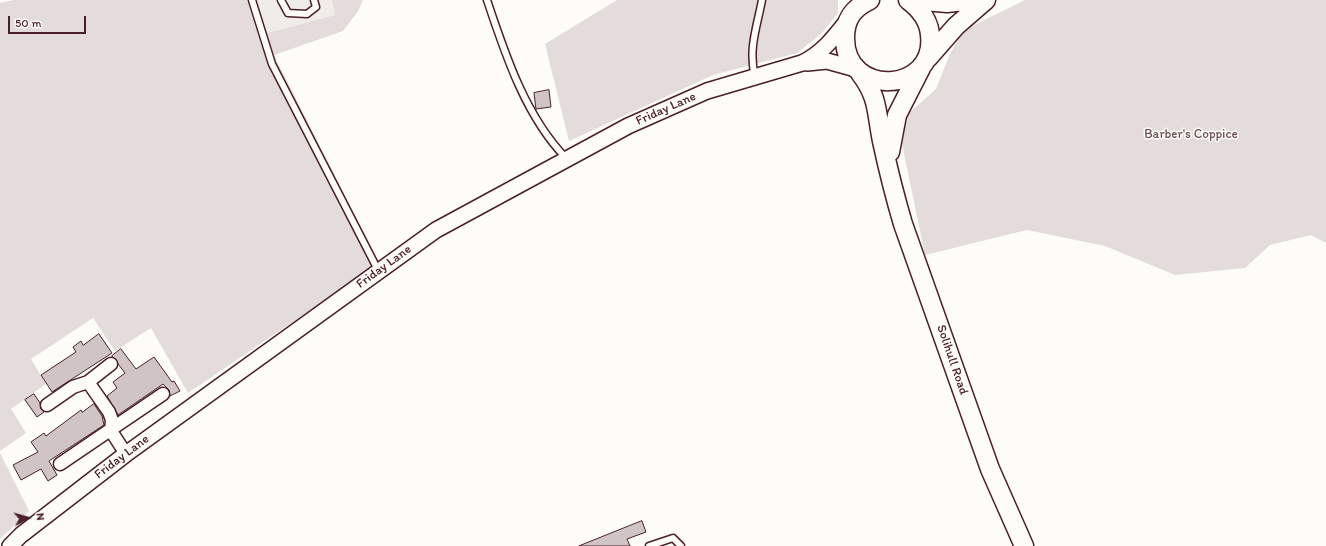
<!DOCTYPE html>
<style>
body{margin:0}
#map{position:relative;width:1326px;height:546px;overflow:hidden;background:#fdfcf7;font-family:Itim,sans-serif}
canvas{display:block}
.north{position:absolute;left:8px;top:498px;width:40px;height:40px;-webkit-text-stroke:3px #fdfcf7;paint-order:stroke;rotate:84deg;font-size:11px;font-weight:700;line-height:16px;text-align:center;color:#4a1f2b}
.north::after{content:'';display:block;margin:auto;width:14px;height:18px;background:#4a1f2b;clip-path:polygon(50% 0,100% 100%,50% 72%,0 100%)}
.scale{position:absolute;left:8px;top:16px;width:78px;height:18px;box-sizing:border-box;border:2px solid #4a1f2b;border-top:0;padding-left:5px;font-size:12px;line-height:14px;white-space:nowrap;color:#4a1f2b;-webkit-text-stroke:3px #fdfcf7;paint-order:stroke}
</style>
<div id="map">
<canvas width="1326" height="546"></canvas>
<div class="north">N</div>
<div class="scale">50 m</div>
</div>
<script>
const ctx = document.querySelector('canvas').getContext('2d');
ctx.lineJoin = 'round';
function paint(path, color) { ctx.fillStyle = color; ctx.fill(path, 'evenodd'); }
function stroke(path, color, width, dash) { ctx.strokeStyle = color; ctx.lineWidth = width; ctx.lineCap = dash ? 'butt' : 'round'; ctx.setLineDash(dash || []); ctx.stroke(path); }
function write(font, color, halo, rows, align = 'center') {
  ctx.font = font + ' Itim,sans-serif'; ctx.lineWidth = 3; ctx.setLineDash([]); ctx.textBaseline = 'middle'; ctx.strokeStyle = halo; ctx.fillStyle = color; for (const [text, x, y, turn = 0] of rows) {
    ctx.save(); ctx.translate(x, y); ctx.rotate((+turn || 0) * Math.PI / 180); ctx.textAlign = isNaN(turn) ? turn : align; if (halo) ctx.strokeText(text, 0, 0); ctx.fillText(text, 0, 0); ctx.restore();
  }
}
paint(new Path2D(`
 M247 0H332L335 15 259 35Z`), '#f0ece8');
paint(new Path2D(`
 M13 0H247L259 35 335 15 332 0H363L358 11 343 31 274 55 379 263 188 393 151 328 115 351 93 318 31 359 46 384 11 409 26 433 0 451V3Z
 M617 0H838V13L822 33 797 53 713 75 569 141 545 44Z
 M1025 0H1326V243L1311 235 1270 245 1245 268 1175 275 1105 246 1027 230 925 255 901 139 909 113 936 89 949 56 959 38 972 26Z
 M0 453 29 511 0 539Z`), '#e3dcda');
const building = new Path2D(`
 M549 90 551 107 536 109 534 93Z
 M99 334 112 353 52 392 41 375 76 352 73 347 81 341 83 345Z
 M121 349 136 369 154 357 172 382 174 381 180 391 170 396 169 390 163 384 118 415 107 396 117 388 113 382 125 373 112 356Z
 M34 394 40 403 41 409 44 412 37 417 25 400Z
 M94 404 102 416 104 425 49 461 57 475 48 481 41 469 21 480 13 465 38 452 31 442 44 433 46 436 81 410 82 412Z
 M642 521 646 532 627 539 630 546H579Z`);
paint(building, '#d0c5c4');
stroke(building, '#4a1f2b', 1);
const service = new Path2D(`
 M252 0 272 64 379 272
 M281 0 288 13 307 14 316 7 314 0
 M487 0C505 54 526 118 567 159
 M755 77C748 49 757 27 762 0
 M649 546 673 538 681 546`);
const minor = new Path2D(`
 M88 382 109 412 112 420 111 431 126 454
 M47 405 73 387 88 382 111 364
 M60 464 163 394`);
const tertiary = new Path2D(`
 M807 63 827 61 856 69
 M10 546 21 535 126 454 436 230 628 126 707 91 802 63C822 53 833 39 847 21`);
const secondary = new Path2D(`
 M870 0C853 8 845 19 845 38 845 99 937 93 930 35 929 20 920 9 908 0
 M912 0 947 3 972 0
 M928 58 956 26 986 0
 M860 73C879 98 876 112 882 141 888 169 895 197 903 224L990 469 1024 546
 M890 152 897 115 921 68`);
stroke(service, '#4a1f2b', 9);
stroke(minor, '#4a1f2b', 15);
stroke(tertiary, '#4a1f2b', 18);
stroke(secondary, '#4a1f2b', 21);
stroke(service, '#fdfcf7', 6);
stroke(minor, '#fdfcf7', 12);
stroke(tertiary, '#fdfcf7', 15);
stroke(secondary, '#fdfcf7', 18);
write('13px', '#4a1f2b', '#fdfcf7', [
 ["Friday Lane",666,109,-24],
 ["Friday Lane",384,267,-36],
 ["Solihull Road",952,360,71],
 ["Friday Lane",122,457,-37]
]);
write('13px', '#704e57', '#fdfcf7', [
 ["Barber's Coppice",1191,135]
]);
</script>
